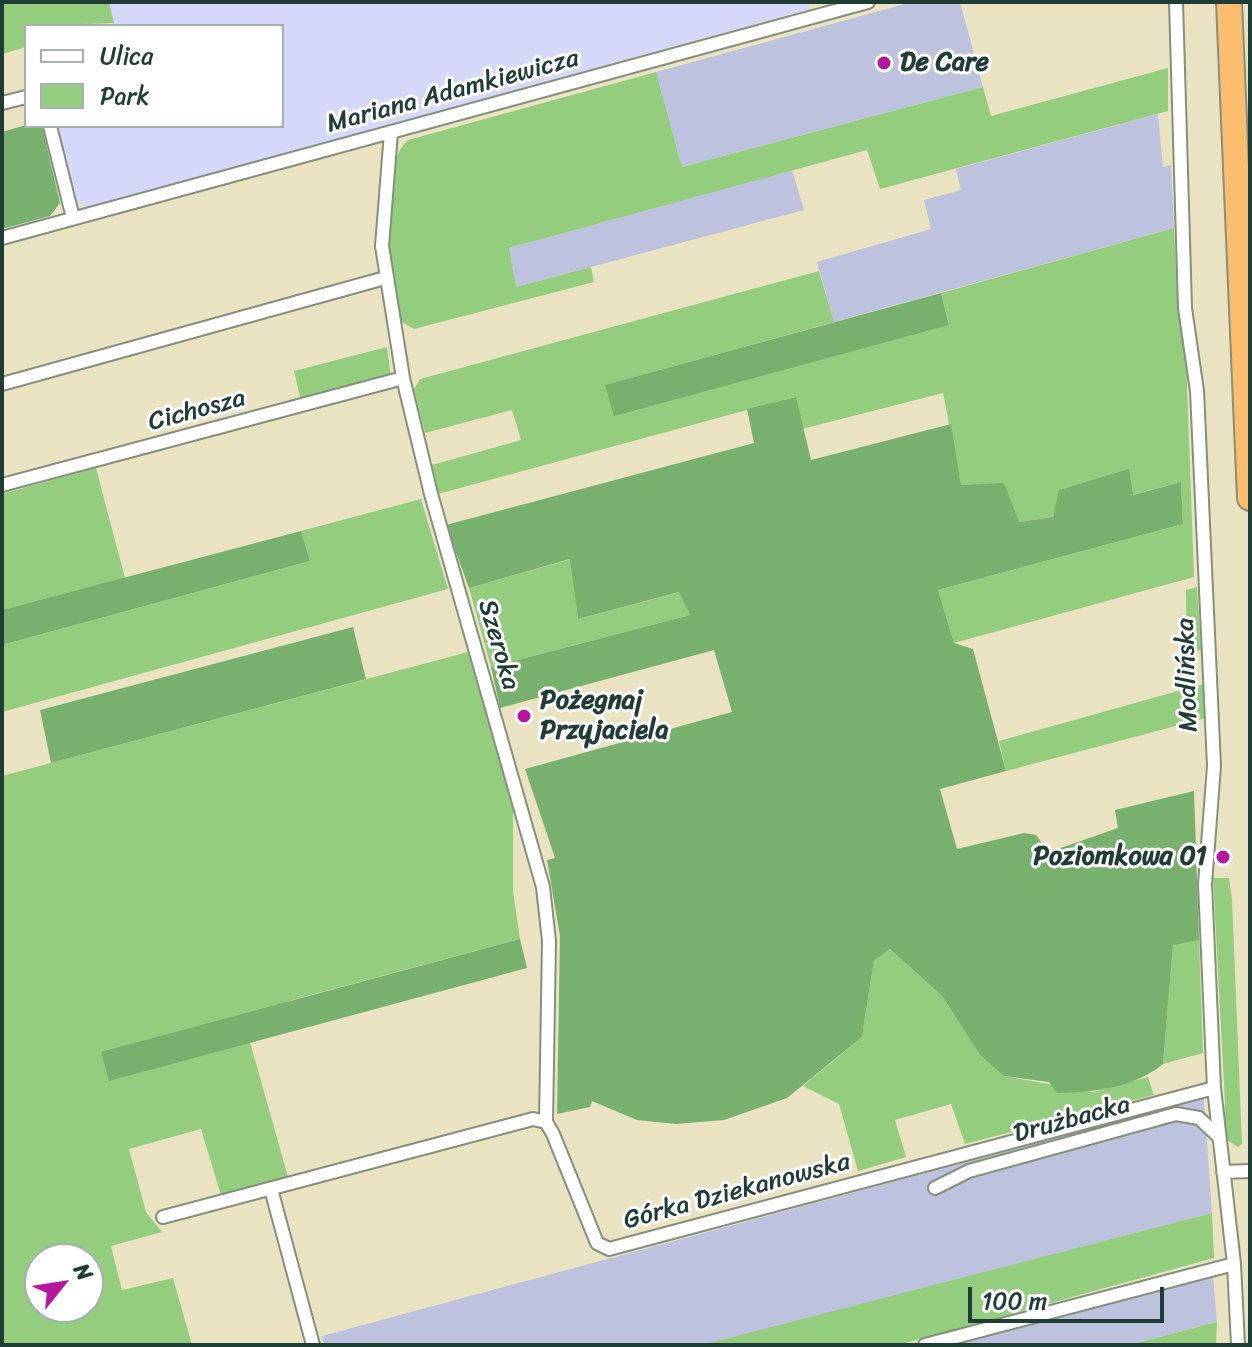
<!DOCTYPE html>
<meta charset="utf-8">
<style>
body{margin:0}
#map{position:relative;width:1252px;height:1347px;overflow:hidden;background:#eae3c2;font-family:Sriracha,sans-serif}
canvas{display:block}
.frame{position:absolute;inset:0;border:4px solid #1f3d34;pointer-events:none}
.legend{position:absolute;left:24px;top:24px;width:260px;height:104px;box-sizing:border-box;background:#fff;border:2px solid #a5b1ae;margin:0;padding:10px 14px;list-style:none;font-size:24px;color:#1f3d34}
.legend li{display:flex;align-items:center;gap:16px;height:40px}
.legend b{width:40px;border:2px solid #a5b1ae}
.north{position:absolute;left:24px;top:1243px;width:80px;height:80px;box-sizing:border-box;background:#fff;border:2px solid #a5b1ae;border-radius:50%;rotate:60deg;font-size:22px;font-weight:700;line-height:32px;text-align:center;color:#1f3d34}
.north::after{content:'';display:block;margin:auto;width:28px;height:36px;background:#b5179e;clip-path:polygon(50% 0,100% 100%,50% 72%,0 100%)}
.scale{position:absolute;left:968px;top:1287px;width:196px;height:36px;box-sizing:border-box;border:4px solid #1f3d34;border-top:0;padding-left:10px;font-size:24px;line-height:28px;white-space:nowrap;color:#1f3d34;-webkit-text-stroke:6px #fff;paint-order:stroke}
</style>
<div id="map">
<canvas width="1252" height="1347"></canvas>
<div class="frame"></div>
<ul class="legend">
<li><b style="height:10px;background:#fff"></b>Ulica</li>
<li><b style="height:22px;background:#95cd7f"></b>Park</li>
</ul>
<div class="north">N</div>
<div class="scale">100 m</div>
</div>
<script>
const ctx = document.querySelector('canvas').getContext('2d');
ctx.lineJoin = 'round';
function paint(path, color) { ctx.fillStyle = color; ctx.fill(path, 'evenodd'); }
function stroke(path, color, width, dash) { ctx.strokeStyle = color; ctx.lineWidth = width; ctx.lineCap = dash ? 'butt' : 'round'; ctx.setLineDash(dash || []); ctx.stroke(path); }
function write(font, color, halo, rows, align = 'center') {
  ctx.font = font + ' Sriracha,sans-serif'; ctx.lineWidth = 6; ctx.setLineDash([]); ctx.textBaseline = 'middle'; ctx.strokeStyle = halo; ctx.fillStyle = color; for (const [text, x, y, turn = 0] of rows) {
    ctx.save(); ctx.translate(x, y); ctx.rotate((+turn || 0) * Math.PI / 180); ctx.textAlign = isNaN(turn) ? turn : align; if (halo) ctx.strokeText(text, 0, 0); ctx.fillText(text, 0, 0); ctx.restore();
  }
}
paint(new Path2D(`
 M109 2H808L810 9 86 208 75 199 56 126H282V26H112L114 23Z`), '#d5d8f9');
paint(new Path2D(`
 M912 2H960L983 87 682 167 656 72Z
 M1158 114 1163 167 1171 165 1174 228 834 322 817 262 931 229 924 200 961 190 956 169Z
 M792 170 804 210 516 287 509 248Z
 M1204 1098 1212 1213 707 1345H324L322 1336Z
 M1213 1277 1217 1322 1129 1345H951Z`), '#bdc3de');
paint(new Path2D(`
 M2 2H109L114 23 26 26V47L2 54Z
 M1168 68V111L880 189 867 150 509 248 516 287 591 267 594 282 414 329 400 321C394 278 373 172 408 140L656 72 682 167 983 87 991 116Z
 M1174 228 1178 311 1186 357 1194 577 954 643 938 590 1183 524 1181 482 1132 495 1129 470 1060 490 1053 517 1019 522 961 485 943 393 802 429 795 397 438 494 432 465 521 440 512 410 425 433 414 389 420 379 819 271 834 322 606 385 949 324 941 293Z
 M387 347 391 377 301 401 294 371Z
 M96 468 125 578 2 610V494Z
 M421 499 448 589 2 712V645L310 561 301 531Z
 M571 559 578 619 680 592 690 615 491 667 469 588Z
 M1197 587 1201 650 1187 654 1186 590Z
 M468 652 487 711 513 810V891L520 939 292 1000 110 1080 250 1042 288 1177 221 1195 201 1129 129 1149 146 1212 162 1232 111 1246 122 1290 173 1278 192 1345H2V776ZM40 1259H88V1307H40Z
 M1203 684 1206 718 1006 771 999 741Z
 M1213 878H1229L1232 899 1242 1144 1238 1147 1222 1137 1225 1103Z
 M1199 940 1203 1053 1163 1064 1173 944Z
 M890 949 942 996 980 1055 1004 1076 1093 1092 1148 1077 1154 1095 965 1144 951 1104 895 1120 906 1157 858 1171 839 1104 803 1086 862 1037 874 959Z
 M1212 1213 1214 1258 898 1345 706 1344Z
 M1217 1322 1216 1345H1129Z`), '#95cd7f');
paint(new Path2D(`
 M26 125 42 126 60 203 50 216 2 229V132Z
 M941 293 949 325 614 416 605 385Z
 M796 397 811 460 951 424 961 485 1004 483 1019 522 1053 517 1059 490 1129 469 1133 495 1181 482 1183 524 938 590 954 643 973 649 1006 771 940 789 957 849 1024 833 1036 835 1049 852 1118 828 1115 810 1194 791 1199 940 1173 945 1163 1064C1134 1088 1094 1092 1057 1093L1049 1082 1004 1076 980 1055 942 996 890 949 874 960 862 1037 787 1098 724 1120 676 1124 637 1120 592 1101 590 1107 557 1114 560 936 547 860 555 858 525 769 732 712 714 650 500 708 491 667 690 615 679 592 578 619 570 559 469 588 446 525 754 443 747 409Z
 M301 531 310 561 2 645V610Z
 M353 627 366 679 51 763 40 710Z
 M520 939 527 968 109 1081 101 1052Z`), '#78b06e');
const street = new Path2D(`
 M1176 2 1185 308 1197 391 1214 766 1205 884 1214 1088 1234 1264 1238 1345
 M2 103 26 97
 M50 126 73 218
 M391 132 382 246 403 378 431 494 543 887 549 941 546 1122
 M2 238 868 2
 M2 384 385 278
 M2 485 403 378
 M1223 1172 1250 1171
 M935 1188 969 1171 1176 1114 1199 1118 1218 1136
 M271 1189 313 1345
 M163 1217 533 1119 546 1122 553 1134 597 1243 609 1249 1214 1088
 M925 1345 1234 1264`);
const highway = new Path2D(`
 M1229 2 1250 498`);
stroke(street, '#84907b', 16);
stroke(highway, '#84907b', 28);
stroke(street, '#fff', 12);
stroke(highway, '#fcbd6f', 24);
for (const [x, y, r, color] of [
 [884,63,8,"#b5179e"],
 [524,716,8,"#b5179e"],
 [1223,857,8,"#b5179e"]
]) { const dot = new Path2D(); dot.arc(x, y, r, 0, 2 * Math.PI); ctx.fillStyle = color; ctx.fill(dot); stroke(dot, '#fff', 3); }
write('bold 26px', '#1f3d34', '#fff', [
 ["De Care",900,63],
 ["Pożegnaj",540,701],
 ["Przyjaciela",540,731],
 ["Poziomkowa 01",1207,857,"right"]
], 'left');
write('26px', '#1f3d34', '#fff', [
 ["Mariana Adamkiewicza",453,92,-15],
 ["Cichosza",197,411,-15],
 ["Szeroka",498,645,74],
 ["Modlińska",1188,675,-92],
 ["Drużbacka",1072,1120,-15],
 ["Górka Dziekanowska",737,1192,-15]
]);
</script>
